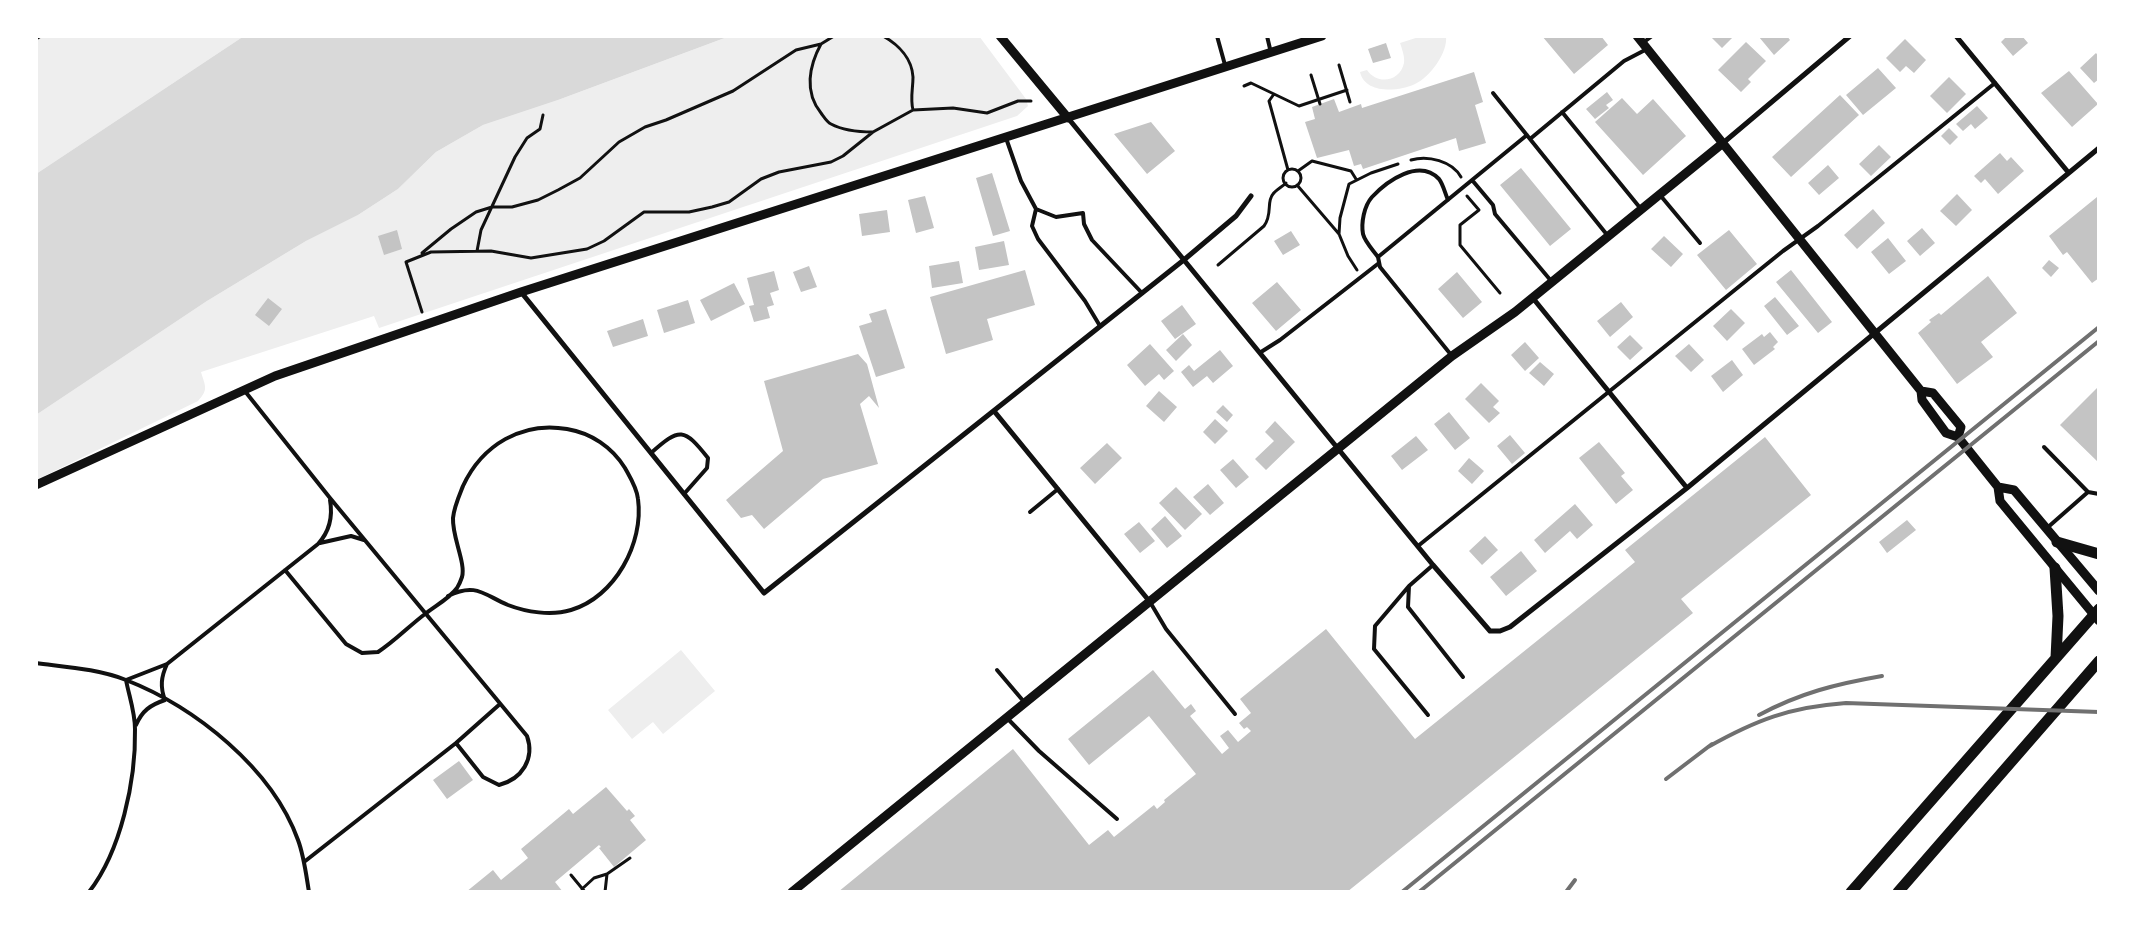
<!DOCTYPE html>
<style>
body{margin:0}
#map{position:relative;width:2135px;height:928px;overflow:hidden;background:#fff;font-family:"PT Sans",sans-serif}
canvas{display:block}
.frame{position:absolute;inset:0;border:38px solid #fff;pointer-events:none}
</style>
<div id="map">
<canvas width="2135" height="928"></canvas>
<div class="frame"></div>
</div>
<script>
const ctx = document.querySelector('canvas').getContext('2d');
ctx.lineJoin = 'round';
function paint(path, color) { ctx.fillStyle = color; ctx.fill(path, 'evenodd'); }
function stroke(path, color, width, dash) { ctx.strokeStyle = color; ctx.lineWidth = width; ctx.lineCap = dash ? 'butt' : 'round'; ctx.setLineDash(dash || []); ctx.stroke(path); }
paint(new Path2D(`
 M36 36H244L36 174Z
 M730 36H979L1026 99 1028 106 1017 116 379 328 374 316 201 372C205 386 209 389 198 401L36 480V415L207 301 306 241 358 215 398 189 436 152 483 125 558 100Z
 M1422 36H1446C1448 53 1430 77 1415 84 1398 92 1365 94 1360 72L1367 70C1377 85 1400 82 1404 63 1405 57 1402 49 1400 43Z
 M681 650 715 691 663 734 653 722 632 739 608 710Z`), '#eee');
paint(new Path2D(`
 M244 36H730L558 100 483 125 436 152 398 189 358 215 306 241 207 301 36 415V174Z`), '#d9d9d9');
paint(new Path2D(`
 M1542 36H1601L1608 45 1574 74Z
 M1710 36H1734L1722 48Z
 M1760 36H1787L1790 40 1774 55 1759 37Z
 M2007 36H2022L2028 43 2013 56 2001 42Z
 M1905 39 1926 60 1914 73 1906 66 1900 72 1886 58Z
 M1746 42 1766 61 1748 79 1751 82 1741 92 1718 70Z
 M1386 43 1391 58 1373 63 1368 49Z
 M2096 53 2099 57V79L2094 83 2080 68Z
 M1878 68 1896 88 1863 115 1846 95Z
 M2069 71 2098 104 2072 127 2041 93Z
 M1474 72 1483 102 1475 105 1486 143 1459 151 1456 138 1363 169 1361 164 1354 166 1349 150 1317 158 1305 122 1315 119 1312 107 1334 99 1339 112 1361 104 1362 108Z
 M1949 77 1966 94 1947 113 1930 96Z
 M1607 92 1613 100 1606 105 1609 108 1595 119 1586 109Z
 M1840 95 1859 115 1791 177 1772 157Z
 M1622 98 1637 114 1653 99 1686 136 1643 175 1595 122Z
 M1977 106 1988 118 1975 129 1971 124 1963 131 1956 124Z
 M1151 122 1175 151 1147 174 1114 134Z
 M1949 128 1958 137 1950 145 1941 136Z
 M1879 145 1891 157 1871 176 1859 164Z
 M2000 153 2007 161 2011 157 2024 171 1998 194 1985 179 1981 183 1974 176Z
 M1828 165 1839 178 1819 195 1808 183Z
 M1521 168 1571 229 1550 246 1500 185Z
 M992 173 1010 231 993 236 976 178Z
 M1957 194 1972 210 1956 226 1940 211Z
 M925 196 934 228 916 233 908 200Z
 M2097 197 2099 200V278L2092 283 2067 252 2063 255 2049 236Z
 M1873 209 1885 223 1857 249 1844 235Z
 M887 210 890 232 862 236 859 214Z
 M1922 228 1935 243 1920 256 1907 241Z
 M397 230 402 249 384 255 378 236Z
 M1729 230 1757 264 1726 290 1697 255Z
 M1291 231 1300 245 1283 255 1274 241Z
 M1664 236 1683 254 1671 267 1651 249Z
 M1888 238 1906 261 1889 274 1871 252Z
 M1004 241 1009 265 979 270 975 247Z
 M2049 260 2059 268 2051 277 2042 268Z
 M959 261 963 283 932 288 929 266Z
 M809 266 817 287 801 292 793 272Z
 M1025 270 1035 305 987 319 993 340 946 354 930 297Z
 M1791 270 1832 322 1818 333 1776 282Z
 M774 271 779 290 770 293 774 305 767 307 770 318 754 322 749 306 754 305 747 278Z
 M1457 272 1482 302 1463 318 1438 289Z
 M1988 276 2017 313 1981 342 1993 357 1957 384 1918 333 1931 322 1929 320 1939 313 1941 315Z
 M1277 282 1301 310 1276 331 1252 303Z
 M734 283 745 304 711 321 700 300Z
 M1775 297 1799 326 1787 335 1764 306Z
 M268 298 282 309 269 326 255 315Z
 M688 300 695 323 664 333 657 310Z
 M1621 302 1633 317 1610 337 1597 321Z
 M1182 305 1196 324 1175 339 1161 321Z
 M886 309 905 368 876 377 859 326 872 322 869 314Z
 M1731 309 1745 323 1727 341 1713 326Z
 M643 319 648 336 613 347 607 331Z
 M1770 332 1778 342 1773 347 1775 349 1754 365 1742 349 1762 334 1764 337Z
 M1183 334 1192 345 1176 361 1166 350Z
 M1630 335 1643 348 1630 360 1617 347Z
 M1525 342 1539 358 1525 371 1511 355Z
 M1150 344 1174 371 1164 380 1159 374 1145 386 1127 365Z
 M1689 344 1704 360 1691 372 1675 356Z
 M1220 350 1233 366 1213 383 1207 376 1193 387 1181 372 1189 365 1194 371Z
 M858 354 867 364 879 408 869 396 860 404 878 464 823 479 764 529 752 515 741 518 726 500 783 451 764 381Z
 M1732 360 1743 375 1723 392 1711 376Z
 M1540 362 1554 374 1544 386 1529 373Z
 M1481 383 1499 401 1493 407 1500 413 1489 423 1465 399Z
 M2099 386V463L2060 425Z
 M1159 391 1177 407 1164 422 1146 406Z
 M1223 405 1233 415 1227 422 1216 412Z
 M1449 412 1470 438 1455 450 1434 424Z
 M1215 419 1228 431 1215 444 1203 432Z
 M1275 421 1295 442 1266 470 1255 459 1274 441 1265 432Z
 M1510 435 1525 453 1512 464 1497 446Z
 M1416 436 1428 450 1402 470 1391 456Z
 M1765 437 1811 495 1681 599 1693 613 1347 892H838L1013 749 1089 845 1108 830 1114 837 1154 805 1157 809 1165 802 1164 800 1196 774 1149 716 1089 765 1068 739 1153 670 1185 709 1191 704 1196 711 1190 716 1222 754 1229 748 1220 736 1228 730 1238 742 1251 731 1247 727 1244 729 1239 723 1251 713 1240 699 1326 629 1415 739 1635 562 1625 550Z
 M1599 442 1625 473 1621 476 1633 490 1616 504 1579 458Z
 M1107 443 1122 458 1095 484 1080 468Z
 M1469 458 1484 471 1472 484 1458 471Z
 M1233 459 1249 477 1236 488 1220 470Z
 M1208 484 1224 503 1210 515 1193 497Z
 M1176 487 1202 514 1185 530 1159 503Z
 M1575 504 1593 525 1577 539 1570 531 1545 553 1534 540Z
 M1165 516 1182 536 1167 548 1151 529Z
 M1907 520 1916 530 1887 553 1879 542Z
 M1139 522 1155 541 1140 553 1124 534Z
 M1485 536 1498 550 1482 565 1469 551Z
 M1521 551 1537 571 1506 596 1490 577Z
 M459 761 473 780 447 799 433 780Z
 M606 787 627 811 629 809 635 816 630 820 646 840 614 867 599 848 601 847 599 845 555 882 563 892H466L493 870 501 880 528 858 521 849 569 809 573 814Z`), '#c4c4c4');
stroke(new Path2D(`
 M883 36C899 45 912 59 913 77 913 89 910 98 913 110
 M36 39 41 36
 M821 44C809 66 804 92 821 113 824 117 827 122 831 124 844 131 859 132 873 132
 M1339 65 1350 102
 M1311 75 1320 104
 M1244 86 1251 83 1299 106 1347 90
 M1274 94 1269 101 1288 170
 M1411 160C1428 155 1452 161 1461 177
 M1283 178a9 9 0 1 1 18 0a9 9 0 1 1-18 0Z
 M1298 171 1312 161 1351 171 1356 179
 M1297 185 1339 234 1348 256 1357 270
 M1467 196 1479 210 1460 225V245L1500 293
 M1339 234 1340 218 1349 184 1371 173 1398 164
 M477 251 481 230 515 157 527 138 540 129 543 115
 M422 253 451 229 476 212 492 207H512L538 200 558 190 580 178 619 142 645 127 666 120 733 91 796 50 821 44 834 36
 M1218 265 1264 226C1273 214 1266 202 1273 194 1276 190 1282 187 1286 183
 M422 312 406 262 431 252 491 251 531 258 587 249 604 241 644 212H689L712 207 729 202 761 179 779 172 831 162 843 156 873 132 913 110 953 108 987 113 1018 101H1031
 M571 875 585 892
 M582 889 594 878 607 874
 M605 892 607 874 630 858`), '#111', 3);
stroke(new Path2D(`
 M1217 36 1225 65
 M1267 36 1271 53
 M1644 42 1652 36
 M1493 93 1608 236
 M1562 112 1641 209
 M1006 138 1021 181 1036 209 1056 217 1083 213 1084 224 1092 240 1142 293
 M1530 139 1624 61 1647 49
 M1472 180 1493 205 1495 214 1552 282
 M1660 195 1700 243
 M1036 209 1032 226 1038 239 1085 301 1100 326
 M1378 257C1373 250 1365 242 1363 234 1361 223 1364 206 1372 197 1387 181 1419 158 1439 179 1443 184 1445 193 1448 200
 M1261 352 1280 340 1379 263
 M1452 356 1380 267 1378 257 1527 135
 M244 390 330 498 527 736C535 759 522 779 499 785L483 777 456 743
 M2044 447 2088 492
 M651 453C680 427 684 428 708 458L707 468 684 494
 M1030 512 1058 489
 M2047 528 2088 492 2099 494
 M320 543 351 536 364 540
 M1418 546 1783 251 1818 226 1995 83
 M1433 565 1409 586 1408 607 1463 677
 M285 570 346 644 362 653 378 652C395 641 409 626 425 614 435 606 450 598 457 588 459 585 461 580 462 577 466 563 452 537 453 518 454 507 459 496 463 486 482 445 522 421 567 429 591 433 612 447 625 468 630 477 637 488 638 499 644 543 615 597 571 610 551 616 526 612 508 605 484 595 476 582 448 596
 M1409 586 1375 626 1374 649 1428 715
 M1150 602 1166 629 1235 714
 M36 663C66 667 98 669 126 680 195 707 272 768 298 840 304 856 306 874 309 892
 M997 670 1025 703
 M1007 718 1039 751 1117 819
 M136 725C142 711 150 705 165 700 160 687 161 677 167 664
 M304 862 456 743 500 704
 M89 892C121 851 136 780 135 729 135 712 129 696 126 680L167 664 318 544C330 531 333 517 330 500`), '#111', 4);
stroke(new Path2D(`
 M1956 36 2068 172
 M1068 118 1433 565 1490 631H1500L1510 627 1687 488 2099 148
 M1723 143 1850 36
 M521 292 764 593 1185 259 1236 216 1251 196
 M1532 297 1687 488
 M994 411 1150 602`), '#111', 5);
stroke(new Path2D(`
 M1000 36 1068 118
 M1637 36 1921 391 1922 400 1946 433 1958 437 1998 487 2000 501 2099 621
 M1921 391 1933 393 1961 427 1958 437
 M36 485 275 376 521 292 1322 36
 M1998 487 2014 490 2099 591
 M792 892 1452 356 1515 312 1723 143`), '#111', 9);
stroke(new Path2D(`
 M2057 542 2099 554
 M2055 568 2058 616 2056 658
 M1851 892 2099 609
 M1898 892 2099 661`), '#111', 11);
stroke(new Path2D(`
 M1759 715C1800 693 1836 684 1882 676
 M1708 747C1756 720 1790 707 1846 703L2099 712
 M1666 779 1712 744
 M1402 892 2099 327
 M1419 892 2099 341
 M1566 892 1575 880`), '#707070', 4);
</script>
